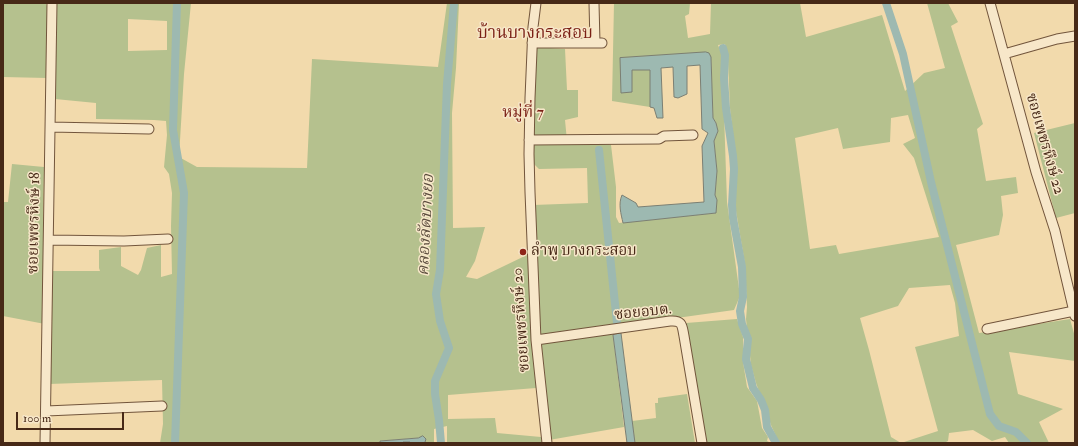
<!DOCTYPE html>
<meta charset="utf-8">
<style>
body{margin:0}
#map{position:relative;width:1078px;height:446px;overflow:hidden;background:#f2daac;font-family:"IM FELL Double Pica",serif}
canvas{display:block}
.frame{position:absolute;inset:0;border:4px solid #472917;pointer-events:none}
.scale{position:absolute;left:16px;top:412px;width:108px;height:18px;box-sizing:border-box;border:2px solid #472917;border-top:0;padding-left:5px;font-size:12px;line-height:14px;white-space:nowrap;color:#472917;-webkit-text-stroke:3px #f7e7c9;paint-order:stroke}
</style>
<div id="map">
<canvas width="1078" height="446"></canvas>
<div class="frame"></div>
<div class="scale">100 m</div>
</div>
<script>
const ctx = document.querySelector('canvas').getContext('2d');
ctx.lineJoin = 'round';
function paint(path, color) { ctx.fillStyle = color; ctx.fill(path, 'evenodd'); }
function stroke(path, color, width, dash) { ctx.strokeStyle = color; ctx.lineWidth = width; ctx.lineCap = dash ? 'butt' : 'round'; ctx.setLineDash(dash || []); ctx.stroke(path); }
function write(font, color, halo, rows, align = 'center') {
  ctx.font = font + ' "IM FELL Double Pica","Noto Serif Thai",serif'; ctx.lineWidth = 3; ctx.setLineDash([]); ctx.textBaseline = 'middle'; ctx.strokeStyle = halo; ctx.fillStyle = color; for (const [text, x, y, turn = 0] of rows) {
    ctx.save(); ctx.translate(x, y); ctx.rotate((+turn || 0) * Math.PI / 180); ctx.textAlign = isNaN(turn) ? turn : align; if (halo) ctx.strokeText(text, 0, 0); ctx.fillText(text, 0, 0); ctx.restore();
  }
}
paint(new Path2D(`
 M3 3H46L49 14 47 78 3 77Z
 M77 3H191L184 74 179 157 197 167 307 168 312 59 438 67 447 3H459L456 68 452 113 453 228 485 227 475 261 466 277 477 279 529 254 533 205 588 203 587 168 539 169 533 163 536 47 565 49 567 90H578V117L565 120 567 141 611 145 616 187V217L619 223 715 213 717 200 715 195 717 171 714 141 718 131 716 123 713 118 711 57 632 70H650V107L612 101 614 3H690L689 14 685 16 688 38 710 34 711 3H800L806 37 882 15 905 91 924 73 945 68 927 3H948L958 22 951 26 983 124 977 129 986 181 1016 177 1018 193 1001 196 1003 215 999 235 956 245 979 333 1070 319 1075 337V361L1009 352 1018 394 1063 409 1039 422 1049 443H1009L1005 437 992 441 973 430 949 433 948 441 944 443H779L771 425 756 383 751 365 746 319 747 307 745 264 736 211V159L730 108 728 61 725 44 718 45 722 55 727 202 740 296 734 310 612 327 624 427 549 440 536 388 448 395V419L495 418 497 433 541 437 542 443H447V426L434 429V443H425L418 438 380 441V443H160L163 424 162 380 49 384 50 271H100L99 268V250L121 247V266L138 275 141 270 147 248 161 245V277L172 274 171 226 172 193 169 174 164 167 167 135 166 121 154 120 96 119V103L55 99 57 4ZM128 19 167 21V50L128 51ZM908 115 915 138 903 144 914 158 939 237 839 254 836 245 810 249 795 138 838 128 843 149 890 142 891 118ZM950 285 955 303 959 336 915 347 938 431 901 443 891 437 869 350 860 318 898 306 909 288Z
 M1075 123V213L1056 218 1034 133Z
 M12 164 44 167 43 220 46 231 45 324 3 316V202H8Z
 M737 319 743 337V362L747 387 757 401 762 428 768 437 767 441 771 443H706L686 323Z
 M687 394 695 443H635L632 421 656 418 655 403H658V398Z`), '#b5c18e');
const water = new Path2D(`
 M706 52 709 53 711 57 713 118 716 123 718 131 714 141 717 171 715 195 717 200 716 213 623 223C621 214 618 204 622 195L636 203 638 207 704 202 702 146 708 133 702 129 700 65 687 66V94L678 98 674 97 673 67 661 68 663 118H657L654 108 650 107V70H632V92L621 93 620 58Z
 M621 333 635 443H627L613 335Z
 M423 436 426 439 425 442V443H411L410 442H403V443H380V441L418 438Z`);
paint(water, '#9db9b1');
stroke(water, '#7b7f73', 1);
stroke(new Path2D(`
 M886 3 903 54 931 182 990 414 999 426 1016 432 1027 443
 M723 48 725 55 724 78 726 108 733 156 734 169 732 205 733 218 742 267 743 297 740 311 742 324 748 339 746 359 753 388 761 400 765 410 767 427 776 443
 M599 150 617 323
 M175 443 184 193 173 130 177 3
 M441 443 439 420 435 394V381L449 348 440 321 436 294 440 270 447 84 454 3`), '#9db9b1', 8);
const minor = new Path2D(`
 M536 3 533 27 530 98 529 154 530 192 536 340 547 443
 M594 3 595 43
 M990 3 1036 172 1055 231 1075 316
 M532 43H602
 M1004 54 1057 39 1075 36
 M50 127 149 129
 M529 140 659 139 664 136 693 135
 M49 240 124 241 168 239
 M987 329 1074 311
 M536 340 670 321C683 320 682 326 684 336L702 443
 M46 411 162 406
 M45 443 52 3`);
stroke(minor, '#72553c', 11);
stroke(minor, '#f7e7c9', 9);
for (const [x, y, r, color] of [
 [523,252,4,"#8f2418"]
]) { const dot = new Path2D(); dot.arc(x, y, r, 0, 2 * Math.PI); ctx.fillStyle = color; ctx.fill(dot); stroke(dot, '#f7e7c9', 1.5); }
write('15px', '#472917', '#f7e7c9', [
 ["ซอยเพชรหึงษ์ 22",1044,144,74],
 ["ซอยเพชรหึงษ์ 18",35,223,-89],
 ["ซอยอบต.",643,313,-6],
 ["ซอยเพชรหึงษ์ 20",522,320,-94]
]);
write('15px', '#472917', '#f7e7c9', [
 ["ลำพู บางกระสอบ",531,252]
], 'left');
write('16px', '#7a1f14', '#f7e7c9', [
 ["หมู่ที่ 7",523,114]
]);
write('italic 16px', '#5c4d3e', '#f7e7c9', [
 ["คลองลัดบางยอ",427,225,-87]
]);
write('17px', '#7a1f14', '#f7e7c9', [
 ["บ้านบางกระสอบ",535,34]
]);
</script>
